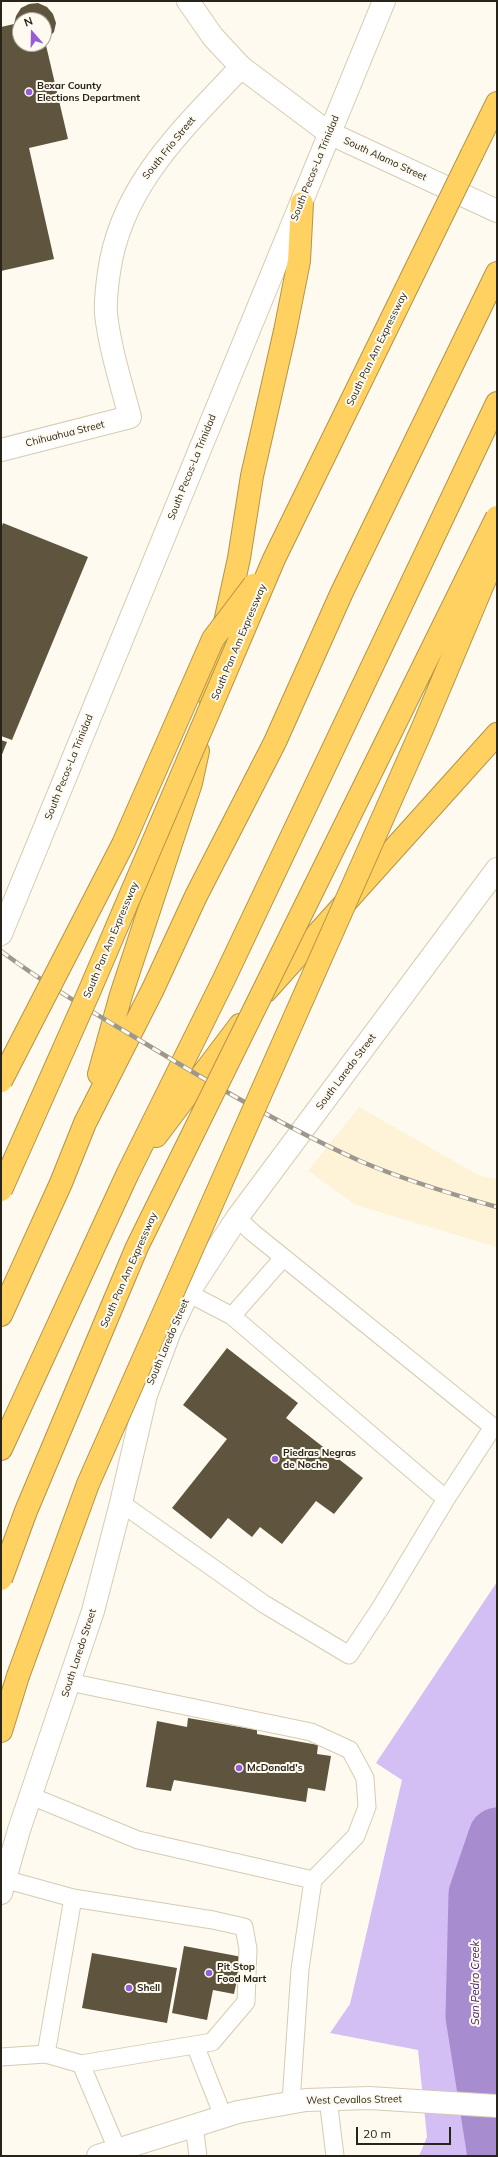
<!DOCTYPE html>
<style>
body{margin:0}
#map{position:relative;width:498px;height:2157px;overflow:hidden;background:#fefaef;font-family:Mulish,sans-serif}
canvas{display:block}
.frame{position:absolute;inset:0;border:2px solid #28241a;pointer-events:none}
.north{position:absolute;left:12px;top:12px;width:40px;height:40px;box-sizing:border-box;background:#fefaef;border:1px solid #a8a49a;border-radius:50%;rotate:340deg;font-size:11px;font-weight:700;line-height:16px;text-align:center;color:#28241a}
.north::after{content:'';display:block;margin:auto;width:14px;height:18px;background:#955ed6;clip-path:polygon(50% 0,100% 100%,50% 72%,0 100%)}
.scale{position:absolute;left:356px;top:2127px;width:95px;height:18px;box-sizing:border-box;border:2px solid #28241a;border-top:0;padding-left:5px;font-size:12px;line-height:14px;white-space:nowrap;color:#28241a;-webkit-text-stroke:3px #fefaef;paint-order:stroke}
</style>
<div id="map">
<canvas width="498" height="2157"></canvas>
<div class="frame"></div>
<div class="north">N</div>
<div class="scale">20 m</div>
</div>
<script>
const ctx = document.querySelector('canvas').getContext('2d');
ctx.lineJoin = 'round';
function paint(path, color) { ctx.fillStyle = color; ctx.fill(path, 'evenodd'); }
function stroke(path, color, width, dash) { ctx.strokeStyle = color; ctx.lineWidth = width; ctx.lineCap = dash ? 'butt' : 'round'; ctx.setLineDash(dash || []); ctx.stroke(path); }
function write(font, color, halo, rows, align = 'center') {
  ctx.font = font + ' Mulish,sans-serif'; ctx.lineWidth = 4; ctx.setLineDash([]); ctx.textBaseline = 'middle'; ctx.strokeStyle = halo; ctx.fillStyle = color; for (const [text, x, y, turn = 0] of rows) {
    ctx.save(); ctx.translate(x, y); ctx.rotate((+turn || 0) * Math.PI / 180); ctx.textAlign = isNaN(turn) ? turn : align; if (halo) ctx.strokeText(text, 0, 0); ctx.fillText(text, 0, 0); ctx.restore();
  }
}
paint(new Path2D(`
 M359 1107 478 1175 497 1179V1247L356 1205 308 1171Z`), '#fef2d7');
paint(new Path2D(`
 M497 1582V2156H419L427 2137 418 2050 330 2033 350 2004 402 1780 376 1763Z`), '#d4bff5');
stroke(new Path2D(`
 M496 2156 474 2016 477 1894 497 1836`), '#a78cd0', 57);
paint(new Path2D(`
 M38 3 47 7 53 14 56 23 54 32 45 41 68 139 29 148 54 259 1 271V27L14 24 16 16 21 8 29 4ZM20 20H44V44H20Z
 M3 523 88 557 12 740 1 736V528Z
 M1 740 7 742 1 757Z
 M227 1348 298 1403 286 1418 363 1478 334 1514 316 1501 282 1544 260 1527 252 1537 228 1518 211 1539 172 1508 227 1439 183 1405Z
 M188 1718 257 1730V1734L318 1745 317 1754 331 1756 325 1791 308 1788 306 1802 174 1780 171 1791 146 1787 157 1721 187 1727Z
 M184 1946 242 1957 234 1994 213 1990 207 2020 172 2013Z
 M92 1953 177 1968 167 2023 82 2008Z`), '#5f553e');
const lane = new Path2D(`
 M237 1218 252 1232 493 1427 446 1499
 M232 1316 283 1258
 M121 1503 264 1604 349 1655 381 1607 446 1499 232 1316 188 1293
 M31 1796 138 1840 313 1880 356 1836 367 1807 365 1778 350 1750 311 1732 69 1682
 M4 1879 73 1898 213 1920 244 1927 248 1949 246 2002 212 2042 81 2064
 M195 2045 223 2116
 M46 2054 73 1898
 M1 2057 46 2054 81 2064 117 2149
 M328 2099 335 2156
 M291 2102 300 1969 313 1880
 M194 2125 198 2156`);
const street = new Path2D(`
 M1 450 130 417C121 383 110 349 106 314 105 300 107 286 109 272 121 185 184 128 241 67`);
const secondary = new Path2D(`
 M188 1 213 37 241 67 329 133 497 211
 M1 934 384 1
 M1 1893 19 1830 93 1611 121 1503 146 1395 170 1331 188 1293 237 1218 497 869
 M98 2156 238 2112 306 2100 369 2098 497 2106`);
const highway = new Path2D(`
 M472 154 497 103
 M209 696 239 558 252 476 285 331 299 261 302 203
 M266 991 497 734
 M99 1074 121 995 191 783 198 751
 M156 1136 240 1025
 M1 1315 61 1183 85 1123 153 989 196 896 275 742 342 592 497 273
 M1 1449 127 1175 224 979 497 403
 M1 1731 18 1676`);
stroke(lane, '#d7cbb2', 19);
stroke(street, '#d7cbb2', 24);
stroke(secondary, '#d7cbb2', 24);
stroke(highway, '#b39448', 24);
stroke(lane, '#fff', 17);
stroke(street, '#fff', 22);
stroke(secondary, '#fff', 22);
stroke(highway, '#fed161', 22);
const rail = new Path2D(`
 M1 951C50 988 103 1018 156 1050 222 1090 289 1129 360 1161 404 1180 451 1194 497 1207`);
stroke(rail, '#9c988e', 4.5);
stroke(rail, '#fefaef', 3, [9]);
const highwayBridge = new Path2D(`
 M1 1081 123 844 213 639 254 585
 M1 1190 89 992 274 559 472 154
 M1 1579 26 1511 137 1247 497 517
 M18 1676 88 1484 423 727 497 551`);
stroke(highwayBridge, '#b39448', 24, []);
stroke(highwayBridge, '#fed161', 22);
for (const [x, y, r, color] of [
 [29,92,4,"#955ed6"],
 [275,1459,4,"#955ed6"],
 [239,1768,4,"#955ed6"],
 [209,1973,4,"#955ed6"],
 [129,1988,4,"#955ed6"]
]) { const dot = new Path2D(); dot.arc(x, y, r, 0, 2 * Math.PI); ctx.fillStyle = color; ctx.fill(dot); stroke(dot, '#fefaef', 1.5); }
write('bold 10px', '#28241a', '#fefaef', [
 ["Bexar County",37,86],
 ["Elections Department",37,98],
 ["Piedras Negras",283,1453],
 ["de Noche",283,1465],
 ["McDonald's",247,1768],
 ["Pit Stop",217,1967],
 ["Food Mart",217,1979],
 ["Shell",137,1988]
], 'left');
write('10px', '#28241a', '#fefaef', [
 ["South Frio Street",169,148,-51],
 ["South Alamo Street",385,159,25],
 ["South Pecos-La Trinidad",315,168,-68],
 ["South Pan Am Expressway",377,349,-64],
 ["Chihuahua Street",65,434,-14],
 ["South Pecos-La Trinidad",192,467,-68],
 ["South Pan Am Expressway",239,642,-67],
 ["South Pecos-La Trinidad",69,767,-68],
 ["South Pan Am Expressway",111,940,-67],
 ["South Laredo Street",346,1072,-53],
 ["South Pan Am Expressway",129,1270,-66],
 ["South Laredo Street",168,1342,-67],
 ["South Laredo Street",79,1653,-72],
 ["West Cevallos Street",354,2100,-1]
]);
write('italic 11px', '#482172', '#fefaef', [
 ["San Pedro Creek",476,1983,-90]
]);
</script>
